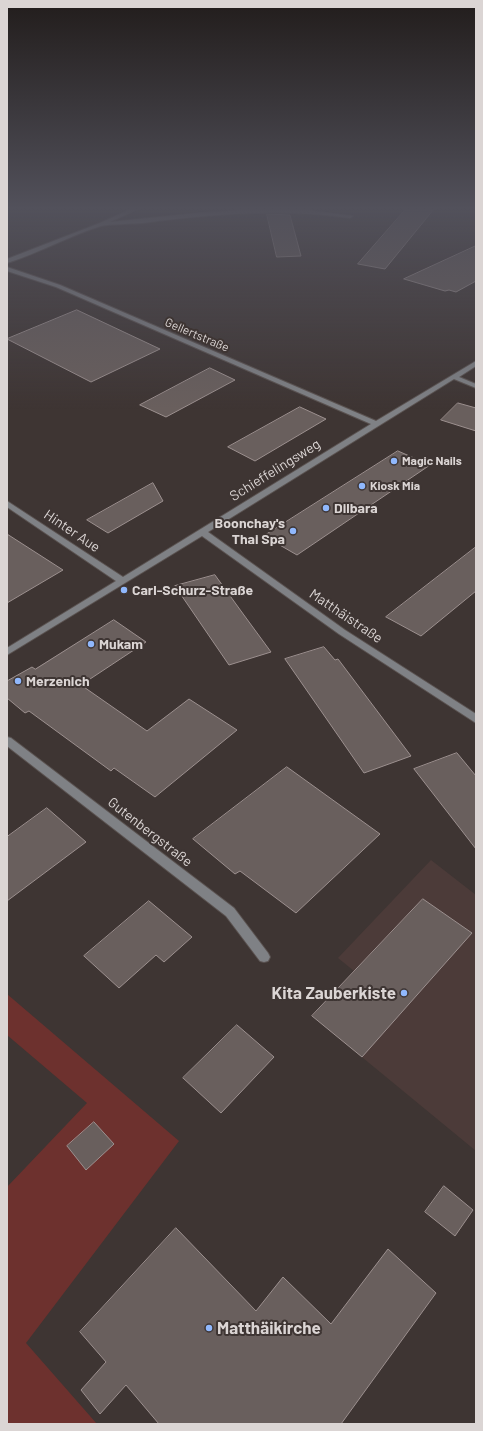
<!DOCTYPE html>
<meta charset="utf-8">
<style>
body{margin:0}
#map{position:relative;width:483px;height:1431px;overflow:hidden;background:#3e3533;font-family:Barlow,sans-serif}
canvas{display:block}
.frame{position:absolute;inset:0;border:8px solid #dbd5d4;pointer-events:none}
</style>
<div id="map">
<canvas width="483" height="1431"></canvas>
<div class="frame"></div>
</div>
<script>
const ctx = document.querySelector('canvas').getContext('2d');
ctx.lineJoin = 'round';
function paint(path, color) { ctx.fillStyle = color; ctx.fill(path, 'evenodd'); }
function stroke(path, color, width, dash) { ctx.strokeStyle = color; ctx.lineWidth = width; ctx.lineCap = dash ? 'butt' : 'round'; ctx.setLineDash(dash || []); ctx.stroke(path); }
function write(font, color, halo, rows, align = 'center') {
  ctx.font = font + ' Barlow,sans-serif'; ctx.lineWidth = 4; ctx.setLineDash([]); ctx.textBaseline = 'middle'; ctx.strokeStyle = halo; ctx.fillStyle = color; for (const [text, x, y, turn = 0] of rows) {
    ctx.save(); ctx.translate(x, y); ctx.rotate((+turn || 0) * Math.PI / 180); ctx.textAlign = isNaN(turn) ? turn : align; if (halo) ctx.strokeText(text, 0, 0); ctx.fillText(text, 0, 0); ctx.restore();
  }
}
paint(new Path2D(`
 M431 860 476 895V1151L312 1016 354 971 338 958Z`), '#4c3b39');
paint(new Path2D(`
 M7 994 179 1141 26 1343 97 1424H7V1187L87 1103 7 1035Z`), '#6d312e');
const building = new Path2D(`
 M406 209H434L385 269 358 264Z
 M267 214 290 215 301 256 277 257Z
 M476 246V281L456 292 449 290 445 291 404 279Z
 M77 310 160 349 91 382 7 339Z
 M210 368 235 380 166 417 140 405Z
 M458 403 476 408V431L441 420Z
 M300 407 326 419 255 461 228 447Z
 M398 451 430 465 297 555 264 536Z
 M153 483 163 501 108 533 87 520Z
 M7 534 63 570 7 603Z
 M476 547V591L421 636 386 617Z
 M215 575 241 611 271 652 229 665 175 586Z
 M114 620 146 642 81 685 147 731 189 699 237 730 155 797 114 768 111 771 29 711 25 713 7 698V681L32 667 35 669Z
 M324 647 335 660 338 659 411 756 364 773 285 659Z
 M457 753 476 776V849L414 769Z
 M287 767 380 834 296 913 240 871 235 874 193 839Z
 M47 808 86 842 7 901V837Z
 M423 899 472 933 362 1057 312 1016Z
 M149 901 192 937 164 962 156 955 119 988 84 956Z
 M237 1025 274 1057 221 1113 183 1078Z
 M94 1122 114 1144 86 1170 67 1146Z
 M444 1186 473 1210 455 1236 425 1212Z
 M176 1228 256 1311 283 1277 331 1324 388 1249 436 1293 341 1424H159L126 1385 100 1414 81 1390 106 1362 80 1332Z`);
paint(building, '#695f5d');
stroke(building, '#9c908f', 1);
const minor = new Path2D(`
 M131 209H138L110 222 197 213 262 209 306 210 353 216 350 218C281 208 212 214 143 223 132 224 110 224 101 226 69 236 39 253 7 263V259L100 223Z
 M7 267 60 285 376 421 476 361V366L459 377 476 384V388L454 379 208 532 345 630 476 714V723L339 634 202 536 7 655V648L116 581 7 507V501L123 577 371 424 56 287 7 271Z
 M7 737 11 738 234 908 268 953 270 957 268 961 264 962 260 961 226 916 7 746Z`);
stroke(minor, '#5a5250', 2);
paint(minor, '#7f8185');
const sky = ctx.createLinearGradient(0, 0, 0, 409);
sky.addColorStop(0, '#221d1c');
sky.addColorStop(0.51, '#52515b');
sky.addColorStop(1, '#52515b00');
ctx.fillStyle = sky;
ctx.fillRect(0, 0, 483, 409);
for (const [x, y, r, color] of [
 [394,461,4,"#90b8fd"],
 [362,486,4,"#90b8fd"],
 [326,508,4,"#90b8fd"],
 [293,531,4,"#90b8fd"],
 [124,590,4,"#90b8fd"],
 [91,644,4,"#90b8fd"],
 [18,681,4,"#90b8fd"],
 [404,993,4,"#90b8fd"],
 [209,1328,4,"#90b8fd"]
]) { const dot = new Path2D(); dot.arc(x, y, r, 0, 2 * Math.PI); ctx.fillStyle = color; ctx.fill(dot); stroke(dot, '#3e3533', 1.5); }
write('12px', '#dbd5d4', '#3e3533', [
 ["Gellertstraße",197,335,23]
]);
write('bold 12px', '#dbd5d4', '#3e3533', [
 ["Magic Nails",402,461],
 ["Kiosk Mia",370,486]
], 'left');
write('14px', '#dbd5d4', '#3e3533', [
 ["Schieffelingsweg",275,470,-32],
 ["Hinter Aue",72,531,34],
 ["Matthäistraße",346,616,34],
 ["Gutenbergstraße",150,832,38]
]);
write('bold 14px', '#dbd5d4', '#3e3533', [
 ["Dilbara",334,508],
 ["Boonchay's",285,523,"right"],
 ["Thai Spa",285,539,"right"],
 ["Carl-Schurz-Straße",132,590],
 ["Mukam",99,644],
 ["Merzenich",26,681]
], 'left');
write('bold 17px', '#dbd5d4', '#3e3533', [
 ["Kita Zauberkiste",396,993],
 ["Matthäikirche",217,1328,"left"]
], 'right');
</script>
